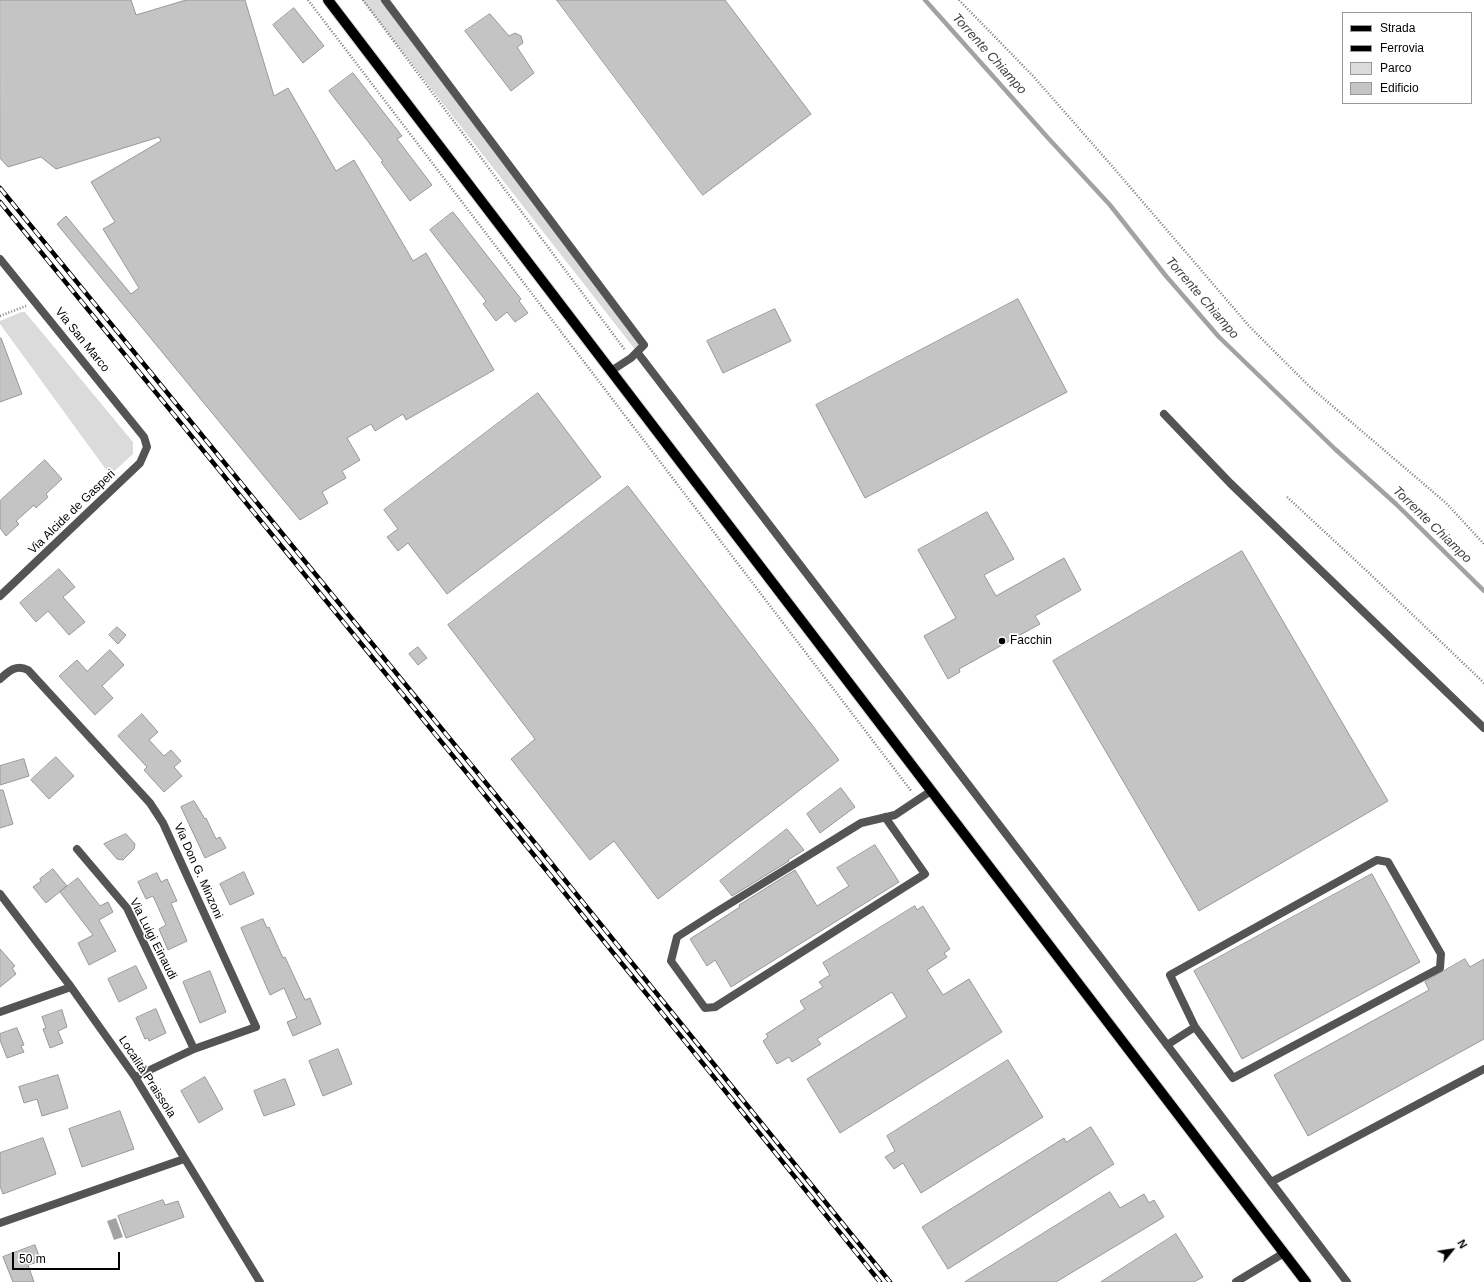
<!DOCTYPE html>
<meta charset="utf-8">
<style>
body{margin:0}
#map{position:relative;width:1484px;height:1282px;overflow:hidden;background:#fff;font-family:Helvetica,sans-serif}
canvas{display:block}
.legend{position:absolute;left:1342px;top:12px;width:130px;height:92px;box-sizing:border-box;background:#fff;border:1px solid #999;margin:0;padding:5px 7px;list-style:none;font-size:12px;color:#000}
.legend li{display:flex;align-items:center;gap:8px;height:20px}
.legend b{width:20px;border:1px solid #999}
.north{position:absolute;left:1432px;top:1230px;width:40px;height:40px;-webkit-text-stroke:3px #fff;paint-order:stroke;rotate:60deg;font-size:11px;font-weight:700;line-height:16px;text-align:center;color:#000}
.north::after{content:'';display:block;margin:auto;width:14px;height:18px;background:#000;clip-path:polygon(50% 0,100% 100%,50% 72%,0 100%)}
.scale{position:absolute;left:12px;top:1252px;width:108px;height:18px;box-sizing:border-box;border:2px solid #000;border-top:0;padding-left:5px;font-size:12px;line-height:14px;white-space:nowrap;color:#000;-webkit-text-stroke:3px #fff;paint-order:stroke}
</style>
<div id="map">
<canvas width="1484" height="1282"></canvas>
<ul class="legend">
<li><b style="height:5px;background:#000"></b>Strada</li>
<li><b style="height:5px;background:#000"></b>Ferrovia</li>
<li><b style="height:11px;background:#dbdbdb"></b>Parco</li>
<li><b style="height:11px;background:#c4c4c4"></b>Edificio</li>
</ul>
<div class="north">N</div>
<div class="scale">50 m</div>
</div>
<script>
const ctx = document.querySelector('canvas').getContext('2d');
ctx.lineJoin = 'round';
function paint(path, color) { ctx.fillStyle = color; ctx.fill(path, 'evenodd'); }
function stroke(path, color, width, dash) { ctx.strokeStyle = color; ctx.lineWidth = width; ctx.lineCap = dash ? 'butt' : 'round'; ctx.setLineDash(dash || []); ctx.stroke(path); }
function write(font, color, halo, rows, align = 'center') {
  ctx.font = font + ' Helvetica,sans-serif'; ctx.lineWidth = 3.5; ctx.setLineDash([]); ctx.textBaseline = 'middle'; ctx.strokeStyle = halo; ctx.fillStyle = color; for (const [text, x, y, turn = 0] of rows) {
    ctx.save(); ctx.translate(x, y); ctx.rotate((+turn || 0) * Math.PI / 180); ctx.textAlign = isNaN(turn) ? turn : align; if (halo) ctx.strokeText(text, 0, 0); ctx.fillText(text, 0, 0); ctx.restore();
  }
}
paint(new Path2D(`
 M362 0H385L644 345 637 352Z
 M21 312H25L133 442V454L110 475 0 324V321Z`), '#dbdbdb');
paint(new Path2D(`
 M116 1218 123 1237 114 1240 107 1221Z`), '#a2a2a2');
stroke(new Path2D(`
 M925 0 1049 139 1110 205 1166 276 1219 337 1335 449 1396 504 1484 591`), '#a2a2a2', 4.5);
const building = new Path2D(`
 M0 0H131L136 15 186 0H245L274 96 288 88 336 171 354 160 413 261 426 253 494 370 406 420 403 414 375 431 371 424 347 438 360 460 342 471 346 478 322 492 328 503 300 520 57 224 66 216 131 294 139 288 103 229 115 222 91 182 161 141 159 137 56 169 41 157 8 167 0 158Z
 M557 0H725L811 114 703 195Z
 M294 8 324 46 303 63 273 25Z
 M490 14 509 36 515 33 521 36 523 43 517 47 534 73 511 91 465 31Z
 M353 73 402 136 397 139 432 185 410 201 381 162 383 161 329 91Z
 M453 212 521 299 519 301 528 313 515 322 507 312 496 321 483 304 486 301 430 230Z
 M1018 299 1067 392 865 498 816 405Z
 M775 309 791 341 723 373 707 341Z
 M0 338H1L22 394 0 402Z
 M538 393 601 477 447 594 408 543 398 551 387 537 398 529 384 510Z
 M45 460 62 479 46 494 48 497 36 508 34 505 16 521 19 524 6 536 0 528V501Z
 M628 486 839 760 658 899 614 841 590 860 511 759 535 739 448 625Z
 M987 512 1014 559 984 575 996 596 1064 558 1081 590 1035 616 1040 624 959 669 960 672 948 679 924 636 956 618 918 550Z
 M1242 551 1388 801 1199 911 1053 661Z
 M59 569 75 587 63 597 85 622 69 635 48 611 36 622 20 603Z
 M117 627 126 635 118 644 109 635Z
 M418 647 427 658 418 665 409 654Z
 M110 650 124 665 102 686 113 698 95 715 59 676 77 660 87 671Z
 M142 714 158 732 149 740 164 756 171 750 181 761 174 767 182 776 164 792 144 770 147 767 118 736Z
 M56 757 74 776 49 799 31 780Z
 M24 759 29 776 0 785V766Z
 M841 788 855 807 820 833 807 814Z
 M0 790H3L13 824 0 828Z
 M194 801 205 819 206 818 216 839 220 837 226 848 205 858 181 807Z
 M787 829 804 850 788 860 789 861 732 896 720 881Z
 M126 834 135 844 134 849 123 860 117 859 104 844Z
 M875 845 899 882 731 987 715 960 707 966 690 939 740 907 739 905 795 870 817 906 849 886 837 868Z
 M53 869 67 886 46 903 33 887 41 881 40 879Z
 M244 872 254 894 230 905 220 884Z
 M157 873 161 882 167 879 177 901 171 903 187 941 168 950 159 929 166 925 153 896 146 899 138 882Z
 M1372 874 1420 962 1242 1059 1194 971Z
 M78 878 100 906 108 902 113 912 99 920 116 951 89 965 78 943 93 935 60 892Z
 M915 906 917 910 923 906 950 949 944 953 947 957 927 970 943 995 969 979 1002 1032 840 1133 807 1079 907 1017 892 992 817 1039 821 1044 792 1062 789 1057 777 1064 763 1041 768 1037 766 1034 805 1009 800 1001 823 987 819 982 830 975 823 963Z
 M263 919 267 928 269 927 283 958 285 957 305 1000 310 998 321 1024 293 1036 287 1022 297 1018 284 988 270 995 241 928Z
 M0 949 15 966 12 968 16 974 0 987Z
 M1465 959 1470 967 1484 959V1039L1308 1136 1274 1075 1429 990 1425 982Z
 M136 966 147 988 119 1002 108 979Z
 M210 971 226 1012 200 1023 183 982Z
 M156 1009 166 1033 149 1041 148 1038 145 1039 136 1018Z
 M62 1010 67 1027 58 1031 63 1043 50 1048 43 1029 46 1028 42 1017Z
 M17 1028 24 1045 21 1046 24 1052 7 1058 0 1040V1034Z
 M338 1049 352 1084 323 1096 309 1061Z
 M1008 1060 1043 1117 921 1193 903 1163 894 1169 885 1157 895 1151 887 1136Z
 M58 1075 68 1108 42 1116 37 1099 24 1103 19 1087Z
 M205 1077 223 1109 199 1123 181 1091Z
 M285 1079 295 1105 264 1116 254 1091Z
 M120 1111 134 1149 82 1167 69 1129Z
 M1091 1127 1114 1164 948 1269 922 1227 1064 1138 1066 1142Z
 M43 1138 56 1174 3 1194 0 1186V1153Z
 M1110 1192 1120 1208 1144 1194 1149 1203 1154 1200 1164 1217 1056 1282H965Z
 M163 1200 165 1205 178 1201 184 1217 126 1238 118 1216Z
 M1176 1234 1203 1277 1194 1282H1101Z
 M35 1245 41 1261 28 1265 34 1282H13L3 1257Z`);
paint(building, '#c4c4c4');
stroke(building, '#989898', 1);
const primary = new Path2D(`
 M328 0 1306 1282`);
stroke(primary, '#dbdbdb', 12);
stroke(new Path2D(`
 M308 0 912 792
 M363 0 625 350
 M959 0 1033 76 1112 166 1249 326 1309 386 1446 503 1484 544
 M0 316 26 306
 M1287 497 1368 572 1484 683`), '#767676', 2.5, [1, 2]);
stroke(new Path2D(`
 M885 817 925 874 715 1007 705 1008 671 961 677 937 713 914 861 823 895 815 931 791
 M1167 1045 1195 1027 1233 1078 1440 968 1441 954 1388 862 1377 860 1170 975 1195 1027
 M1271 1182 1484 1069
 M1236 1282 1284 1253`), '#545454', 8);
stroke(new Path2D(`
 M385 0 644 345 631 358 611 371
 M0 259 144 437 147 447 140 463 0 596
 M637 352 1104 962 1347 1282
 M1164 414 1230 483 1484 728
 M0 679C9 671 16 664 28 670L150 803 163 823 256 1027 194 1049 135 1077
 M77 849 127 908 194 1049
 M0 894 71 987 135 1077 260 1282
 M0 1012 71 987
 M0 1223 184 1159`), '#545454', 8);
stroke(primary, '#000', 10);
const rail = new Path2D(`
 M0 188 535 843 890 1282
 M0 202 529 849 880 1282`);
stroke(rail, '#000', 4.5);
stroke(rail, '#fff', 3, [9]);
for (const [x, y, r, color] of [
 [1002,641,4,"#000"]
]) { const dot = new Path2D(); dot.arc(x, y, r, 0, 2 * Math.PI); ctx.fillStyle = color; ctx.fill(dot); stroke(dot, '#fff', 1.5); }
write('12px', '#000', '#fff', [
 ["Via San Marco",82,340,51],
 ["Via Alcide de Gasperi",72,512,-44],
 ["Via Don G. Minzoni",198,871,66],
 ["Via Luigi Einaudi",153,939,63],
 ["Località Praissola",147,1077,57]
]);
write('12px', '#000', '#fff', [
 ["Facchin",1010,641]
], 'left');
write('italic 13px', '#434343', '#fff', [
 ["Torrente Chiampo",989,54,48],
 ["Torrente Chiampo",1202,298,49],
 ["Torrente Chiampo",1432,525,44]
]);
</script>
